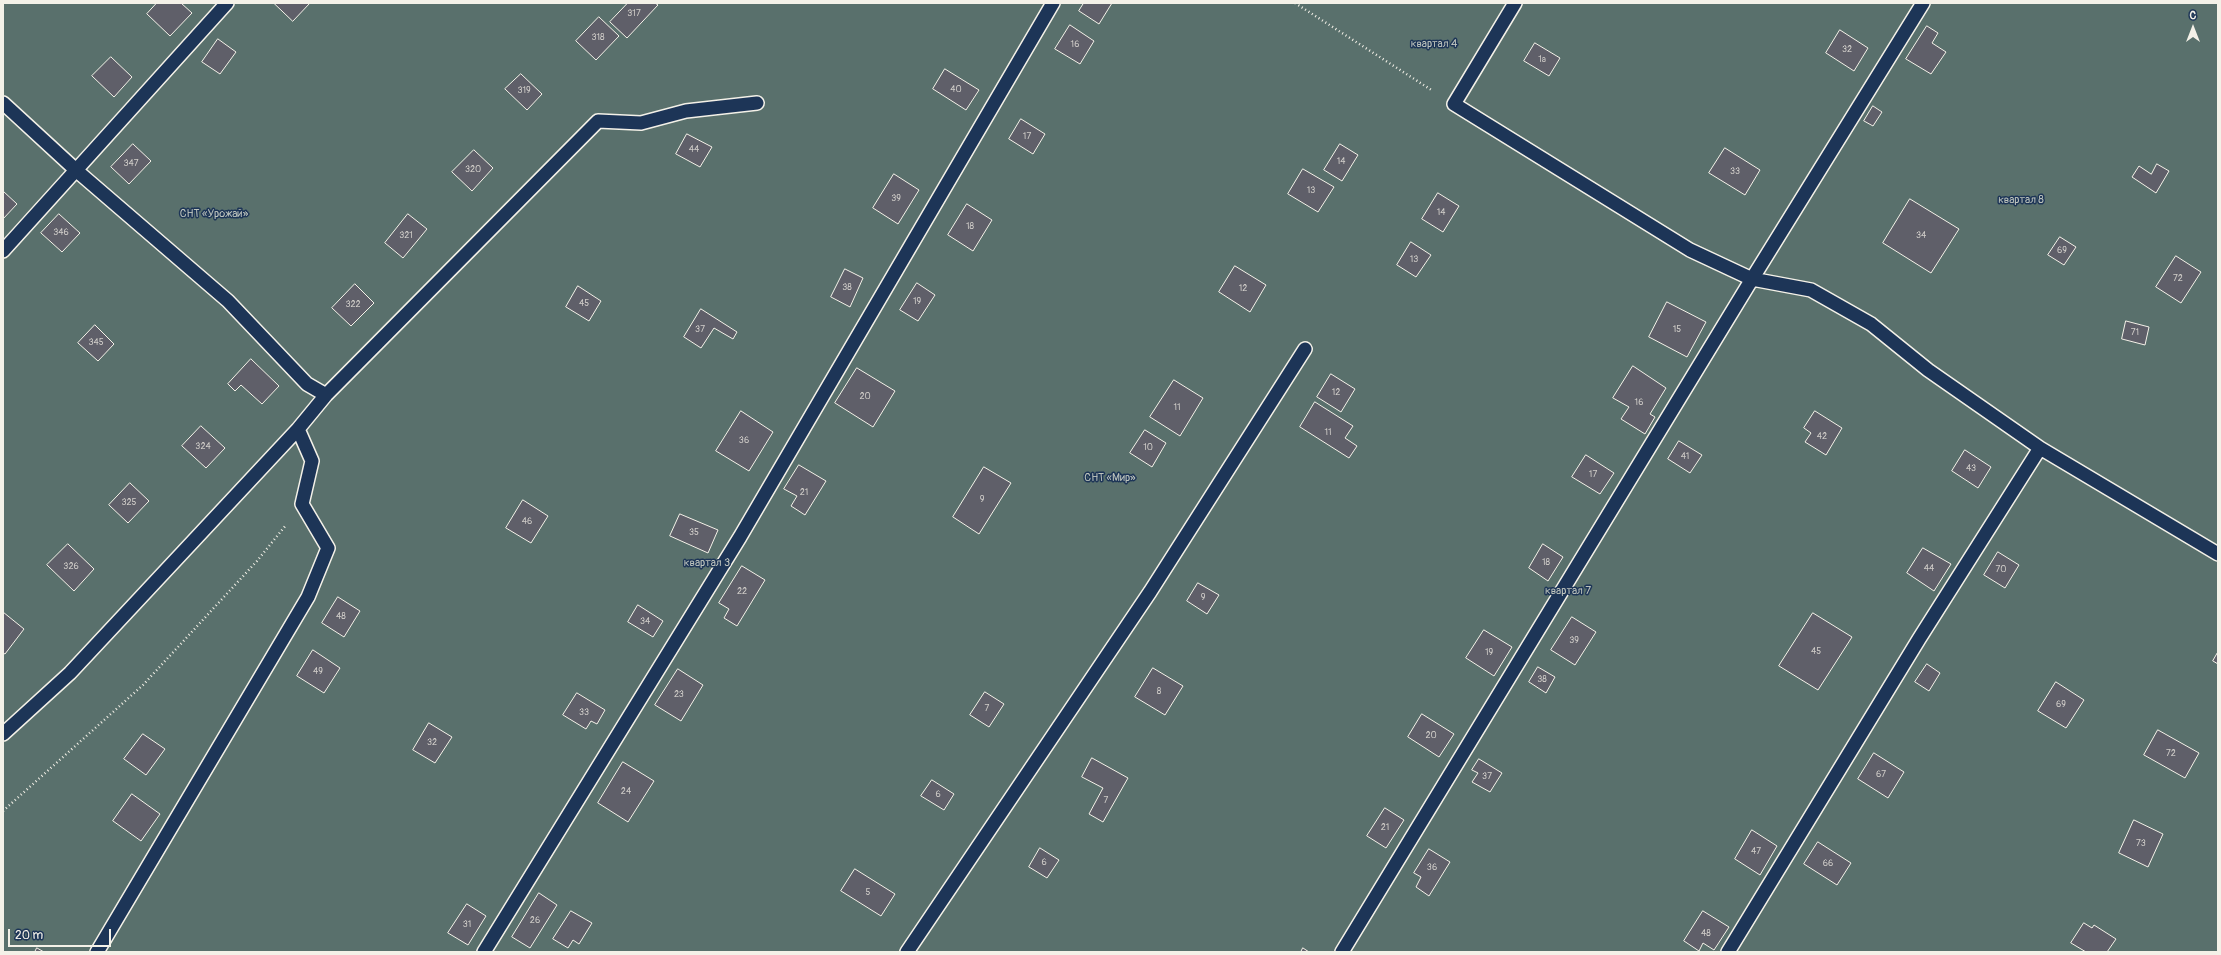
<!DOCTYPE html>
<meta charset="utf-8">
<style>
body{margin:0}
#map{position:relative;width:2221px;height:955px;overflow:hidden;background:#1d3557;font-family:Pangolin,sans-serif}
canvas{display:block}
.frame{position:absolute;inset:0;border:4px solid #f4f1e8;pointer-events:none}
.north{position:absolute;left:2173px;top:8px;width:40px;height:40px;-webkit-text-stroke:3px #1d3557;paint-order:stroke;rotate:0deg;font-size:11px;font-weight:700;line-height:16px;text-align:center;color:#f4f1e8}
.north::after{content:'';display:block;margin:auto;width:14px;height:18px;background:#f4f1e8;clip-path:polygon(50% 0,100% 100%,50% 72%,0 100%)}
.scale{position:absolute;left:8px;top:929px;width:103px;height:18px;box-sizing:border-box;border:2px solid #f4f1e8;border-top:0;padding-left:5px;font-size:12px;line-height:14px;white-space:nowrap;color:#f4f1e8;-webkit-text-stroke:3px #1d3557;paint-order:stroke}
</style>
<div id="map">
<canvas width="2221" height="955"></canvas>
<div class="frame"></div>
<div class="north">С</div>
<div class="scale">20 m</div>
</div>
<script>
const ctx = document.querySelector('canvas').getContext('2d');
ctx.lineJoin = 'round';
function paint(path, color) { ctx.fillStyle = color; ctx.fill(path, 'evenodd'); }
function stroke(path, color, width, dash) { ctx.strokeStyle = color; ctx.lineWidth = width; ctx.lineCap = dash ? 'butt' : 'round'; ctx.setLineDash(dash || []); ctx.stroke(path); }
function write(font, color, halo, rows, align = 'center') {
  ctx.font = font + ' Pangolin,sans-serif'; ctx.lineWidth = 3; ctx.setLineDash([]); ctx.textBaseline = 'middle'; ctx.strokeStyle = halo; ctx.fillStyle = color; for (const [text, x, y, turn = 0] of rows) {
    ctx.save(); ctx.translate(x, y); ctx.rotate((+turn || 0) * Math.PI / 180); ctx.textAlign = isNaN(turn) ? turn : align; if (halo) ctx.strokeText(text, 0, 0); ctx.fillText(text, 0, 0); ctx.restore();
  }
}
paint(new Path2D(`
 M3 3H2218V952H3Z`), '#59706c');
const building = new Path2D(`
 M157 3H181L192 13 170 36 147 14Z
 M274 3H310L293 21Z
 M628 3H655L658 5 627 38 610 22Z
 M1084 3H1112L1099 24 1079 11Z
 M599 17 619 36 596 60 576 41Z
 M1070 25 1094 41 1080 64 1055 49Z
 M1927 26 1938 33 1932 43 1946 52 1931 74 1906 59Z
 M1840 30 1868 48 1854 71 1826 53Z
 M218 39 236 52 220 74 202 62Z
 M1535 43 1560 58 1549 76 1524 61Z
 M111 57 132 77 114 97 92 76Z
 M945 69 979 90 966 110 933 89Z
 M521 74 542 94 527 110 505 89Z
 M1873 106 1882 112 1873 126 1864 121Z
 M1021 119 1045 134 1033 154 1009 139Z
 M687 134 712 147 700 167 676 154Z
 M133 144 151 161 129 184 111 167Z
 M1340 144 1358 155 1342 181 1324 170Z
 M1725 148 1760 170 1745 195 1709 173Z
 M474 150 493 168 472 191 452 172Z
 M2157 164 2169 171 2156 193 2132 177 2139 166 2151 174Z
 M1303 169 1334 187 1318 212 1288 194Z
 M894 174 919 190 898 224 873 208Z
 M3 191 17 204 3 219Z
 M1438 193 1459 206 1443 232 1422 219Z
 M1910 199 1959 229 1931 273 1883 243Z
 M967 204 992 220 973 251 948 235Z
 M59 214 80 233 62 252 41 233Z
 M408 214 427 229 403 258 385 243Z
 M2060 237 2076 247 2064 265 2048 255Z
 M1411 242 1431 255 1416 277 1397 265Z
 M2176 256 2201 272 2181 303 2156 287Z
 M1235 266 1266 285 1250 312 1219 292Z
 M845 269 863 278 850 307 831 297Z
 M917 283 935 295 918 321 900 310Z
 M355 284 374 303 351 326 332 308Z
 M578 286 601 301 589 321 566 307Z
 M1667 302 1706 322 1687 357 1649 337Z
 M701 309 737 332 733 339 714 328 701 348 684 337Z
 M2126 321 2149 327 2145 345 2122 339Z
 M95 325 114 344 98 361 78 343Z
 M251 359 279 386 262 404 241 385 235 391 228 384Z
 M1633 366 1666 388 1650 414 1655 417 1645 434 1621 419 1629 407 1613 398Z
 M857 368 895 391 873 427 835 403Z
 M1331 374 1355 389 1341 412 1317 397Z
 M1174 380 1203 398 1180 436 1150 417Z
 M1315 402 1353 426 1345 438 1357 446 1349 458 1300 427Z
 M741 411 773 432 749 471 716 451Z
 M1815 411 1842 428 1826 455 1805 442 1811 433 1804 428Z
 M201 426 225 448 206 468 182 446Z
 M1145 430 1166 443 1152 467 1130 453Z
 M1679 441 1702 455 1690 473 1668 459Z
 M1965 450 1991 467 1978 488 1952 471Z
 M1586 455 1614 473 1600 494 1572 477Z
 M799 465 826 481 805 515 791 506 797 496 784 489Z
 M984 467 1011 483 979 534 953 517Z
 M130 483 149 501 128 523 109 505Z
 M523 500 548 516 531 543 506 528Z
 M680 514 718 530 708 553 670 536Z
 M68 544 94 569 74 591 47 565Z
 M1543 544 1563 557 1548 581 1529 568Z
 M1923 548 1951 564 1934 591 1907 573Z
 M1998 552 2019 565 2005 588 1984 575Z
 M742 566 765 580 737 626 724 618 729 609 719 603Z
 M1198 583 1219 595 1207 614 1187 601Z
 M338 597 360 611 344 637 322 623Z
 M638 605 663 621 653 637 628 622Z
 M3 612 24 629 5 654 3 653Z
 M1813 613 1852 637 1818 690 1779 666Z
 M1572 617 1596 632 1575 665 1551 650Z
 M1484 630 1512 647 1494 676 1466 658Z
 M313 650 340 668 324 693 297 676Z
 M2218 652V664L2213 661Z
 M1927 664 1940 673 1929 691 1915 682Z
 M1538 667 1555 677 1546 693 1529 682Z
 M1153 668 1183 686 1165 715 1135 697Z
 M678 669 703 685 681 721 655 705Z
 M2056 682 2084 700 2066 728 2038 711Z
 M985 692 1004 704 989 727 970 715Z
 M577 693 605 710 597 724 591 721 586 729 563 715Z
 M1422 714 1454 734 1439 757 1408 737Z
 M429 723 452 737 435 763 413 750Z
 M2158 730 2199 753 2185 778 2144 755Z
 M143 734 165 749 146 775 124 759Z
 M1874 753 1904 772 1888 798 1858 779Z
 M1092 758 1128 778 1103 822 1089 814 1103 788 1082 777Z
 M1479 759 1502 773 1490 792 1472 782 1478 773 1472 770Z
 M623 762 654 781 628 822 598 803Z
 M932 780 954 794 944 810 921 796Z
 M132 794 160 814 141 841 113 821Z
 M1385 808 1404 820 1386 848 1367 836Z
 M2134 820 2163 834 2148 867 2119 853Z
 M1752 830 1777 846 1760 875 1735 859Z
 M1818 842 1851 863 1837 885 1804 864Z
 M1040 848 1059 860 1047 878 1029 867Z
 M1429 849 1450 862 1429 896 1416 887 1421 877 1414 873Z
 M855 869 895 894 881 916 841 891Z
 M539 893 557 905 530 948 512 937Z
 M467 904 486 916 468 945 448 933Z
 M571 911 592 923 579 944 573 940 568 948 553 939Z
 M1703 911 1729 927 1714 950 1703 943 1699 951 1684 941Z
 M2084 923 2092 928 2094 925 2116 939 2107 952H2086L2071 943Z
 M37 948 44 952H35Z
 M1303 948 1309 952H1301Z`);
paint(building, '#5f5f69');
stroke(building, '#f4f1e8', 1);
const lane = new Path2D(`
 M1515 3 1454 104 1690 250 1752 279 1811 290 1871 324 1928 370 2040 448 2218 554
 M3 103 77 171 228 301 307 384 326 395 298 429 312 461 302 504 328 548 308 597 97 952
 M3 251 227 3
 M326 395 598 121 641 123 686 111 757 103
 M3 734 70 673 298 429
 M484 952 740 537 1053 3
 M907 952 1150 592 1305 349
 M1342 952 1752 279 1923 3
 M1728 952 1919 639 2040 448`);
stroke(lane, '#f4f1e8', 16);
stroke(new Path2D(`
 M1295 3 1433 91
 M3 811 143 685 257 561 286 525`), '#f4f1e8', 2.5, [1, 3]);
stroke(lane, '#1d3557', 13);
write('9px', '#cfccc8', null, [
 ["317",634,14],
 ["318",598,38],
 ["16",1075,45],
 ["32",1847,50],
 ["1а",1542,60],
 ["40",956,90],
 ["319",524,91],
 ["17",1027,137],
 ["44",694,150],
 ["14",1341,162],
 ["347",131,164],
 ["320",473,170],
 ["33",1735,172],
 ["13",1311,191],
 ["39",896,199],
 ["14",1441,213],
 ["18",970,227],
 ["346",61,233],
 ["321",406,236],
 ["34",1921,236],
 ["69",2062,251],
 ["13",1414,260],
 ["72",2178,279],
 ["38",847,288],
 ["12",1243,289],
 ["19",917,302],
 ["45",584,304],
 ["322",353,305],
 ["37",700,330],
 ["15",1677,330],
 ["71",2135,333],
 ["345",96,343],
 ["12",1336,393],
 ["20",865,397],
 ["16",1639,403],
 ["11",1177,408],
 ["11",1328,433],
 ["42",1822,437],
 ["36",744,441],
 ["324",203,447],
 ["10",1148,448],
 ["41",1685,457],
 ["43",1971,469],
 ["17",1593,475],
 ["21",804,493],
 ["9",982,500],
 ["325",129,503],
 ["46",527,522],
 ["35",694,533],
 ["18",1546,563],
 ["326",71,567],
 ["44",1929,569],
 ["70",2001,570],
 ["22",742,592],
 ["9",1203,598],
 ["48",341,617],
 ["34",645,622],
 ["39",1574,641],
 ["45",1816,652],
 ["19",1489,653],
 ["49",318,672],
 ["38",1542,680],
 ["8",1159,692],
 ["23",679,695],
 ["69",2061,705],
 ["7",987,709],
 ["33",584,713],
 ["20",1431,736],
 ["32",432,743],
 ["72",2171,754],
 ["67",1881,775],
 ["37",1487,777],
 ["24",626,792],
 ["6",938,795],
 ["7",1106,801],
 ["21",1385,828],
 ["73",2141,844],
 ["47",1756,852],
 ["6",1044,863],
 ["66",1828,864],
 ["36",1432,868],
 ["5",868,893],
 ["26",535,921],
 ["31",467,925],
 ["48",1706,934]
]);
write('11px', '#bec4bd', '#1d3557', [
 ["квартал 4",1434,44],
 ["квартал 8",2021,200],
 ["СНТ «Урожай»",214,214],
 ["СНТ «Мир»",1110,478],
 ["квартал 3",707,563],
 ["квартал 7",1568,591]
]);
</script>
